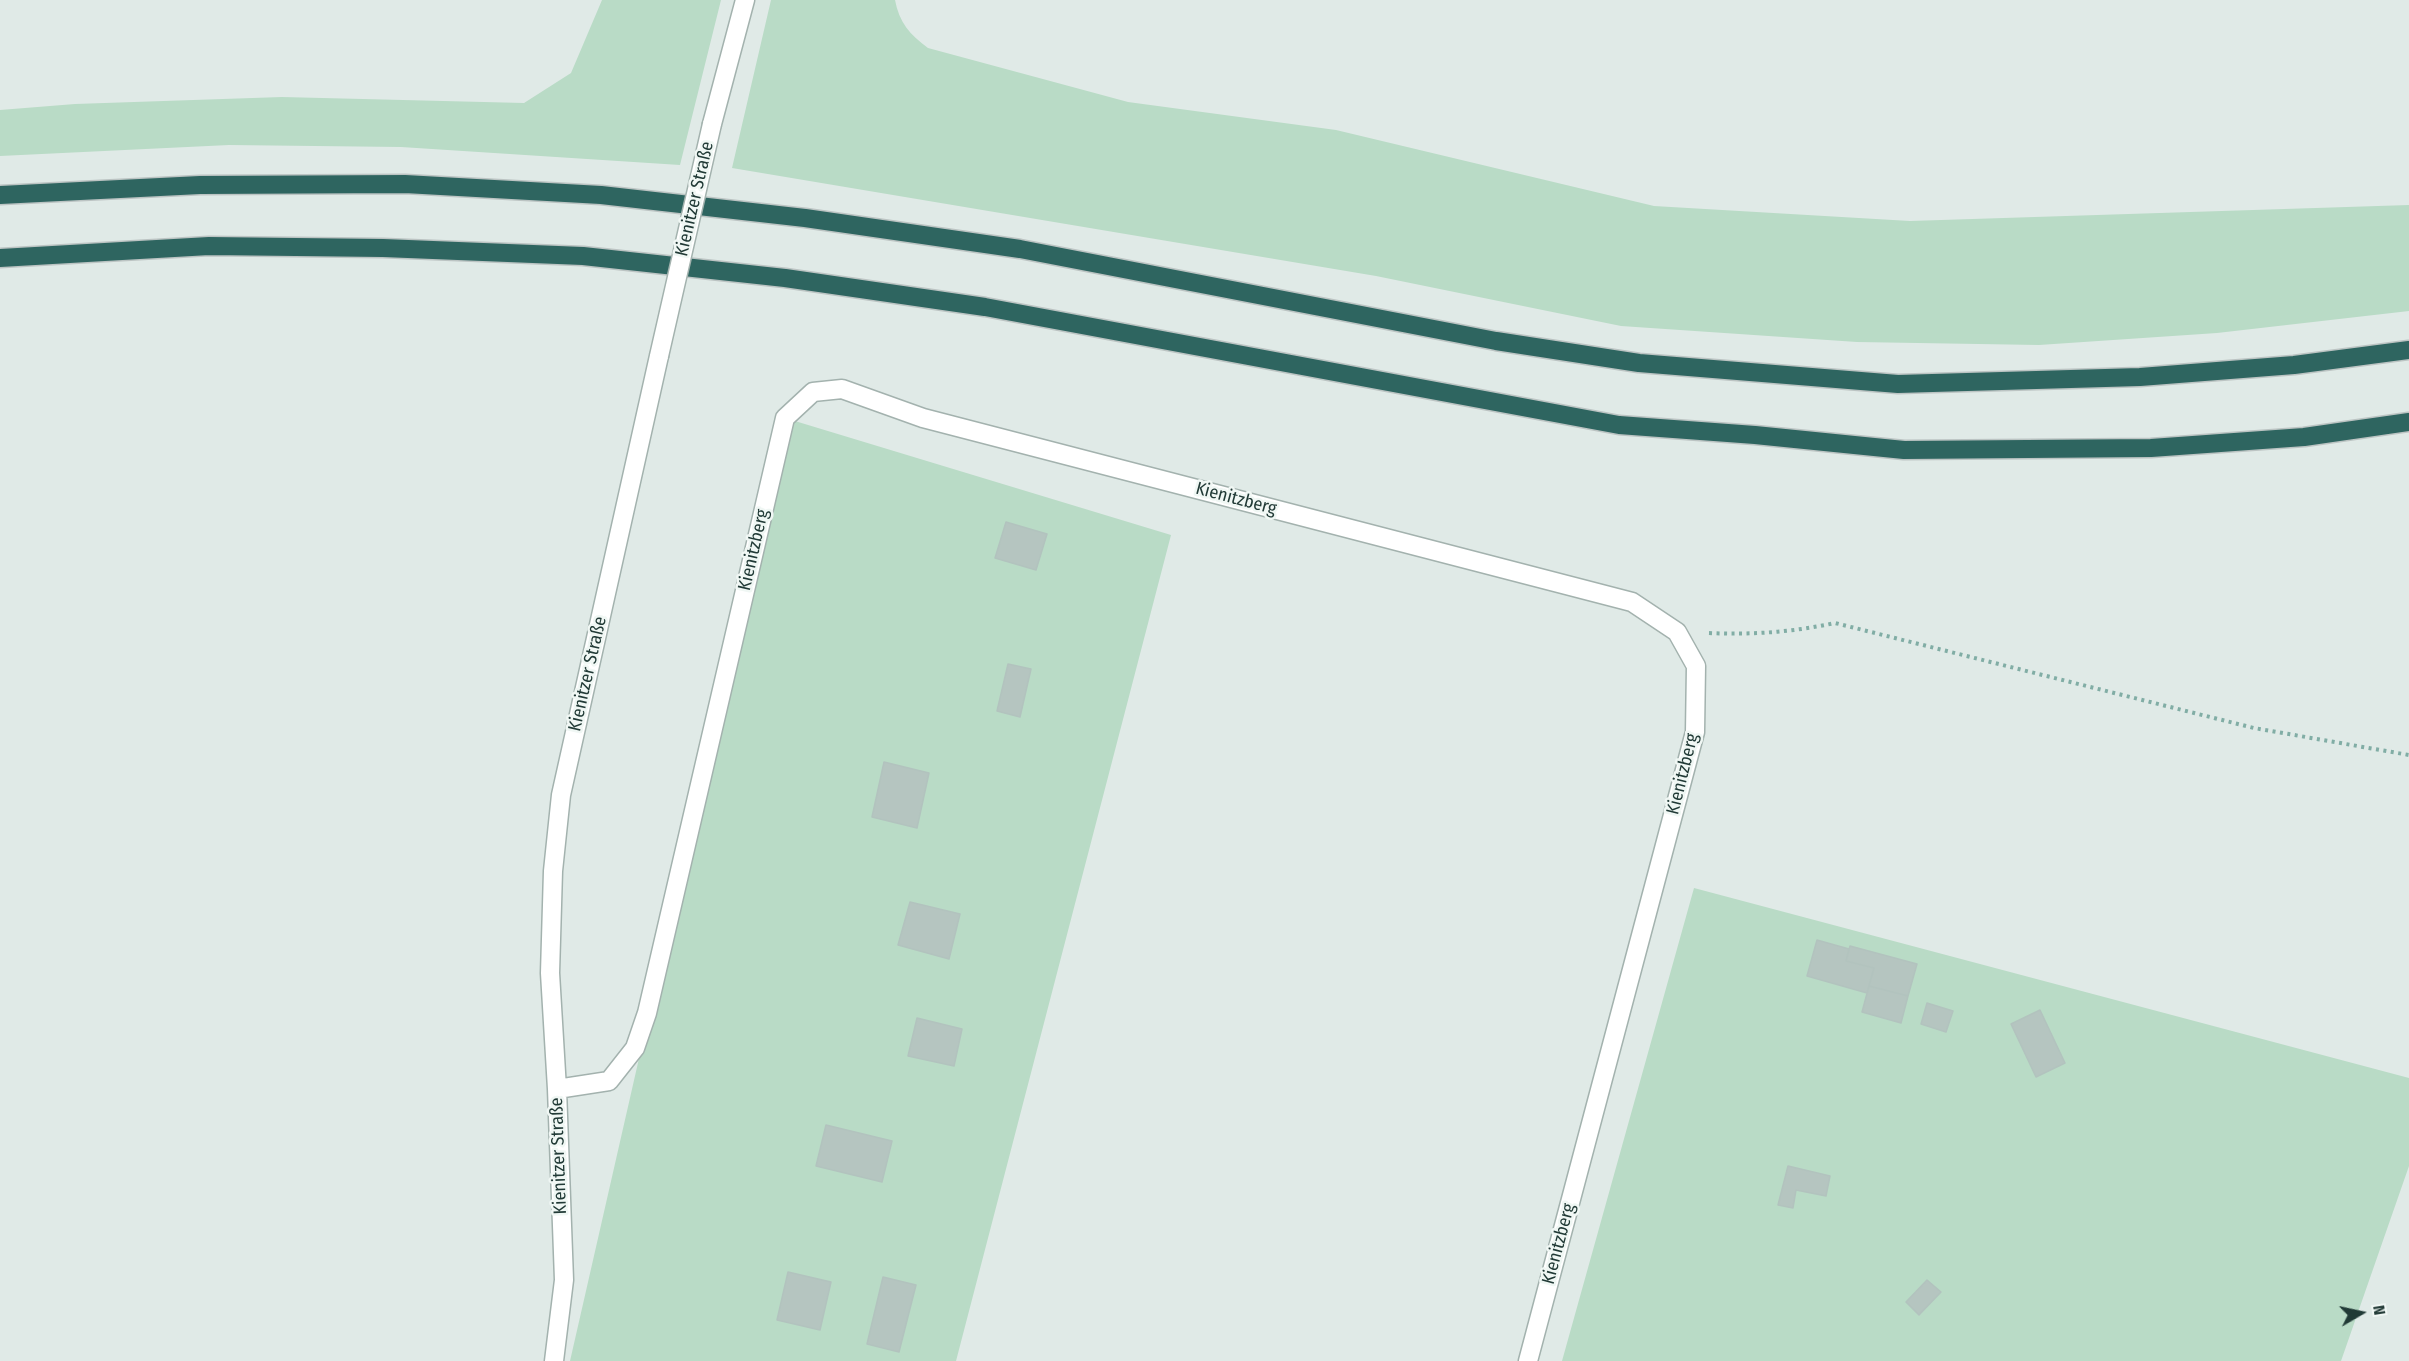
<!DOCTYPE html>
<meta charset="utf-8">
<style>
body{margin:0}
#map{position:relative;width:2409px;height:1361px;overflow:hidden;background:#e0eae7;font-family:"Fira Sans Condensed",sans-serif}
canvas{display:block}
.north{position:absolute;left:2331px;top:1283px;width:60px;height:60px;-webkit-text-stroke:4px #f0f7f4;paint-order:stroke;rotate:81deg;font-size:16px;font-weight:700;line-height:24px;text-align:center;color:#213a36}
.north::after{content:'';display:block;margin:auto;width:21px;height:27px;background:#213a36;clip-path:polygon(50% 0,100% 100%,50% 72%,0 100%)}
</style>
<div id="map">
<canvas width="2409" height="1361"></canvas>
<div class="north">N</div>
</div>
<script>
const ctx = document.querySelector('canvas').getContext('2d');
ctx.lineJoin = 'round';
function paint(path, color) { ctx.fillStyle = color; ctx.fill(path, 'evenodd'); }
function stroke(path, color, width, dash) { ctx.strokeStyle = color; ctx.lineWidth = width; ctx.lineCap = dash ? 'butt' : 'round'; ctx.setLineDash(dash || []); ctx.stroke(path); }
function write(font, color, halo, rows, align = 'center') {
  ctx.font = font + ' "Fira Sans Condensed",sans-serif'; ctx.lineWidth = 5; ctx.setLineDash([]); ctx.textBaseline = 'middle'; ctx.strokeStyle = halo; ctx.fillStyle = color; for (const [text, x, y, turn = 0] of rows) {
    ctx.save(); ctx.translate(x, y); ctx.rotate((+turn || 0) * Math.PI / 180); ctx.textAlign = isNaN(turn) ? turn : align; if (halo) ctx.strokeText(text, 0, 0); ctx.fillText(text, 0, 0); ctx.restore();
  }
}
paint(new Path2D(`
 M602 0H721L680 165 401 147 229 145 0 156V110L75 104 282 97 524 103 571 73Z
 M771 0H895C899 22 910 35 928 48L1128 102 1336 130 1654 206 1910 221 2409 205V311L2217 333 2039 345 1857 342 1621 326 1376 276 732 168Z
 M785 418 1171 535 956 1361H570Z
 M1694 888 2409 1078V1166L2341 1361H1562Z`), '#b9dbc6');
const building = new Path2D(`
 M1006 522 1047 534 1036 570 995 558Z
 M1008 664 1031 669 1020 717 997 711Z
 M884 762 929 773 917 828 872 817Z
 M910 902 960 914 949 959 898 945Z
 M1817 940 1849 949 1846 961 1874 968 1867 993 1807 976Z
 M1850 946 1917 964 1908 996 1869 986 1874 968 1846 961Z
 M1869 986 1908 996 1901 1023 1862 1012Z
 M1927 1003 1953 1011 1946 1032 1921 1024Z
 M2040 1010 2065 1063 2036 1077 2011 1024Z
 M917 1018 962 1029 954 1066 908 1056Z
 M826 1125 892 1141 882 1182 816 1166Z
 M1788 1166 1830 1176 1826 1196 1796 1190 1793 1208 1778 1205Z
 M788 1272 831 1282 820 1330 777 1320Z
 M883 1277 916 1285 899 1352 867 1344Z
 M1927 1280 1941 1292 1919 1315 1906 1302Z`);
paint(building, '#b5c5c0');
stroke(building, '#b2c3be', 1.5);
const minor = new Path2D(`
 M712 124 745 0
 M557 1089 609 1081 635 1048 647 1013 785 418 813 392 842 389 923 418 1632 602 1677 632 1696 666 1695 732 1528 1361
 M554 1361 564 1280 557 1089 550 973 553 871 561 795 659 356`);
const highway = new Path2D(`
 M0 195 200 185 405 184 601 195 805 218 1020 249 1496 341 1639 363 1898 384 2140 377 2294 365 2409 350
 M0 258 209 246 383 248 583 256 785 278 985 307 1619 425 1755 435 1904 450 2151 448 2304 437 2409 422`);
stroke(minor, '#a3b2ae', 21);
stroke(highway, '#bcc4c3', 21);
stroke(new Path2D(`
 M1709 633C1752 635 1793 632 1835 623L2254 728 2409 755`), '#81ada5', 4, [3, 4.5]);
stroke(minor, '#fff', 18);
stroke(highway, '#2e6560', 18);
const minorBridge = new Path2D(`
 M659 356 712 124`);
stroke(minorBridge, '#a3b2ae', 21, []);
stroke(minorBridge, '#fff', 18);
write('18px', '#213a36', '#f0f7f4', [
 ["Kienitzer Straße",695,199,-77],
 ["Kienitzberg",1236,499,15],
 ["Kienitzberg",754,550,-77],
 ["Kienitzer Straße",588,674,-77],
 ["Kienitzberg",1683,774,-76],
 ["Kienitzer Straße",559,1156,-92],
 ["Kienitzberg",1559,1244,-75]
]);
</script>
